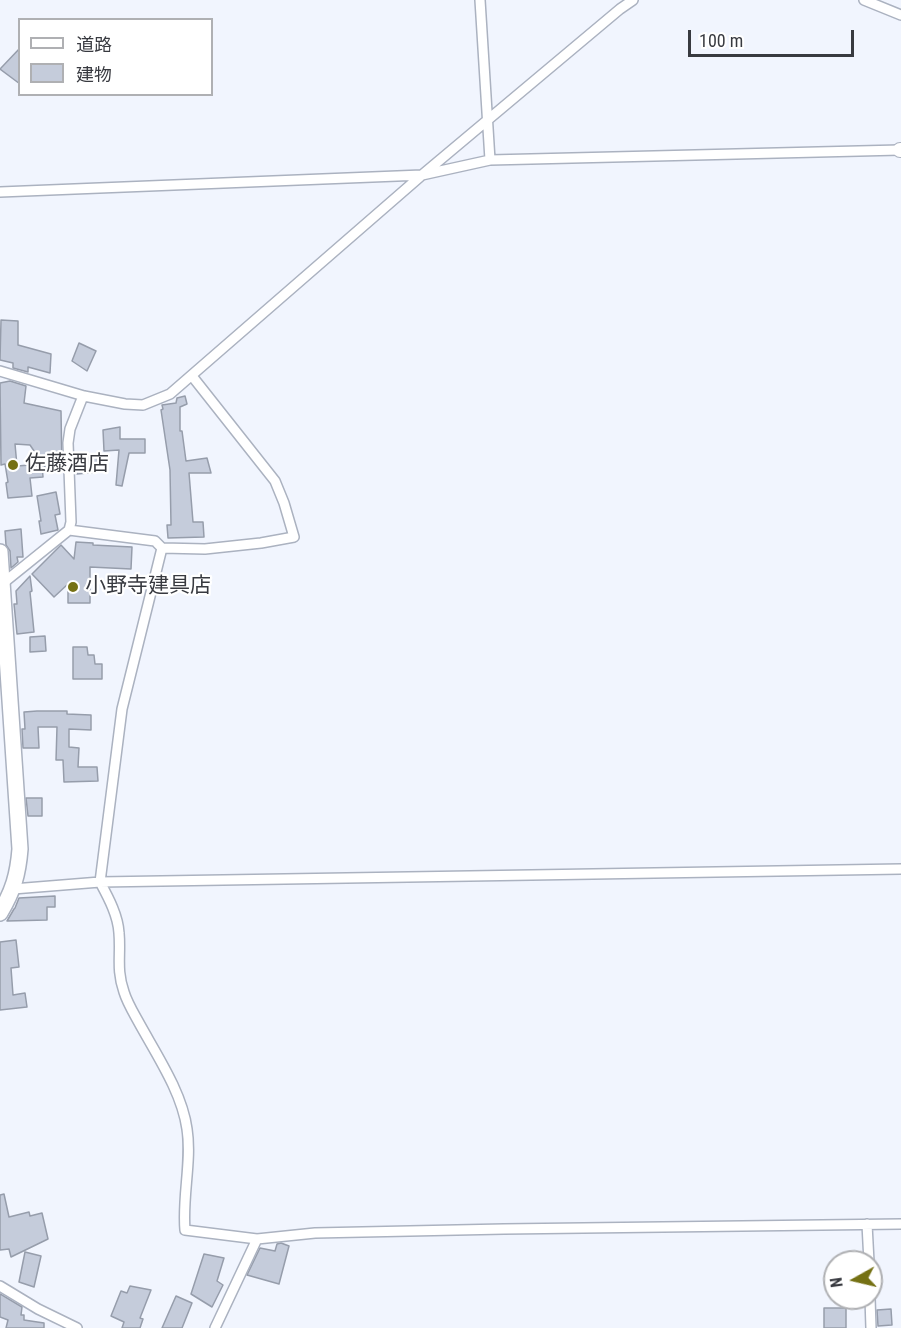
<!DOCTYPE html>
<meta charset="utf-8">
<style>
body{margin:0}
#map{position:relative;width:901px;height:1328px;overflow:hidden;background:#f1f5fe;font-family:"Roboto Condensed","Noto Sans JP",sans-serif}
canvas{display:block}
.legend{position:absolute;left:18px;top:18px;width:195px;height:78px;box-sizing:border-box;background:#fff;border:2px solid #afb0b3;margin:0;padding:8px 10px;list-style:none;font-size:18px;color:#383a40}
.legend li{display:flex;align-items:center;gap:12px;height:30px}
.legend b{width:30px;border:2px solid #afb0b3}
.north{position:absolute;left:823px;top:1250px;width:60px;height:60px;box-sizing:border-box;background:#fff;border:2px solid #afb0b3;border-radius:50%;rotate:262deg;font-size:16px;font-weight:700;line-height:24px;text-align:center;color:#383a40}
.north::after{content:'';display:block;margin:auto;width:21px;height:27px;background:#757114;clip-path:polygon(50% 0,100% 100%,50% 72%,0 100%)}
.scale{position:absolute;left:688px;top:30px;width:166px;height:27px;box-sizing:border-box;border:3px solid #383a40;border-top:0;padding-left:8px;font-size:18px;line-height:21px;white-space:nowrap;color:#383a40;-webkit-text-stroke:4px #fff;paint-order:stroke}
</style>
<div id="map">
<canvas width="901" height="1328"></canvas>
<ul class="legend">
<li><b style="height:8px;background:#fff"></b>道路</li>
<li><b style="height:16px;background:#c5ccdb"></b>建物</li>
</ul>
<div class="north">N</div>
<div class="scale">100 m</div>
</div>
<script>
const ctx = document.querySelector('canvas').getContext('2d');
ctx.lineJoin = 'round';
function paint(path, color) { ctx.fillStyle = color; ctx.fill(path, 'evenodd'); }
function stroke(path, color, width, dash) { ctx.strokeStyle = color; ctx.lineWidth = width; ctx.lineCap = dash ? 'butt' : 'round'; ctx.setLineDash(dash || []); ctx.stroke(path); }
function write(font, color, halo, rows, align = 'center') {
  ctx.font = font + ' "Roboto Condensed","Noto Sans JP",sans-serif'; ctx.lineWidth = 4.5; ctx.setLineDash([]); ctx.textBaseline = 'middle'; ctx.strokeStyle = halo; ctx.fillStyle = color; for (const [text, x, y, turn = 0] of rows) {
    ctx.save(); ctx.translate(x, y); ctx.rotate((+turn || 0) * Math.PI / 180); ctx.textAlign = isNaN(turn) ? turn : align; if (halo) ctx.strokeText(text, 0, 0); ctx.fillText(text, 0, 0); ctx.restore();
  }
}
const building = new Path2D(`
 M20 48V84L0 69Z
 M1 320 18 321V345L51 354 50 373 28 367V372L13 368V363L0 360Z
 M79 343 96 351 87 371 72 361Z
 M10 381 26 386 24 403 61 411 62 468 47 470 30 445 15 444 17 466 42 464 43 477 30 478 32 496 8 498 6 483 8 482 5 464 1 465 0 383Z
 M185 396 187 404 180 407V431H182L186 461 207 458 211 473H189L193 522H203L204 537 168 538 167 525H171L170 470 161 410 163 409 162 405 176 403 177 398Z
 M120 427V439H145V453H129L122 486 116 485 119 450 104 451 103 430Z
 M75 456H97L98 472 77 474Z
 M56 492 60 514 55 515 58 530 41 534 39 521H41L37 496Z
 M21 529 23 557H17L18 562 11 568 10 551 6 545 5 531Z
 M76 542 93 543V545L132 547 131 569 90 567V603H68V584L54 597 32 574 61 545 74 559Z
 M30 576 32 591 30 592 34 632 17 634 14 604H17L16 591Z
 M45 636 46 651 30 652V637Z
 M73 647H87L88 655H94L95 664H102V679H73Z
 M37 711H67V714L91 715V730L69 729V747L79 748 78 767H97L98 781 64 782 63 760H56L57 727H38L39 748H23L22 729H25L24 712Z
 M26 798H42V816H28Z
 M55 896V907H47V920L7 921 14 909 15 908 19 898Z
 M16 940 19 967 11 968 13 995 25 993 27 1007 0 1010V942Z
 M4 1194 9 1217 29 1212 30 1216 42 1213 48 1239 11 1257 9 1249 0 1250V1195Z
 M281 1243 289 1246 279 1284 247 1275 260 1248 275 1251 277 1244Z
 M25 1252 41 1256 34 1287 19 1282Z
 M204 1254 224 1258 217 1281 223 1285 212 1307 191 1294Z
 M130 1286 151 1290 140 1318 143 1319 140 1328H122L124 1322 111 1316 121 1291 127 1293Z
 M0 1294 22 1307 21 1315H24V1320L44 1323V1328H6L8 1320 0 1317Z
 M176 1296 192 1303 182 1328H162Z
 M824 1308H846V1328H824Z
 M891 1309 892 1325 878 1326 877 1310Z`);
paint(building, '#c5ccdb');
stroke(building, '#969dab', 1.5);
const street = new Path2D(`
 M480 0 490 160
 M864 0 901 15
 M0 192 422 175 490 160 900 150
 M0 371 84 396 125 404 143 405 170 394 422 175 620 9 633 0
 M192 376 275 481 284 503 294 537 261 543 205 549 162 548 122 709 100 882C108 897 118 915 119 933 121 955 116 969 124 992 127 1002 133 1012 138 1021 156 1054 182 1092 187 1129 192 1161 182 1197 185 1230L257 1239 315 1233 504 1229 901 1224
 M69 530 71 522 68 443 70 429 83 396
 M2 584 69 530 155 541 162 548
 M13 889 100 882 901 869
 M867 1224 869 1262
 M0 1286 38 1309 77 1328
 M870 1298 871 1328
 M215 1328 257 1239`);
const secondary = new Path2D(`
 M900 150H901`);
const primary = new Path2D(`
 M0 552 20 849C18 875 13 891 0 913`);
stroke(street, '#abb2c0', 12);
stroke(secondary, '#abb2c0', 16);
stroke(primary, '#abb2c0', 18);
stroke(street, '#fff', 9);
stroke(secondary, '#fff', 14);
stroke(primary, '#fff', 15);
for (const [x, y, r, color] of [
 [13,465,6,"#757114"],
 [73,587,6,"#757114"]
]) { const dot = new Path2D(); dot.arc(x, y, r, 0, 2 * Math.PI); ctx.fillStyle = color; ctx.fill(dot); stroke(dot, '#fff', 2); }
write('21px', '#383a40', '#fff', [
 ["佐藤酒店",25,465],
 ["小野寺建具店",85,587]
], 'left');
</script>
